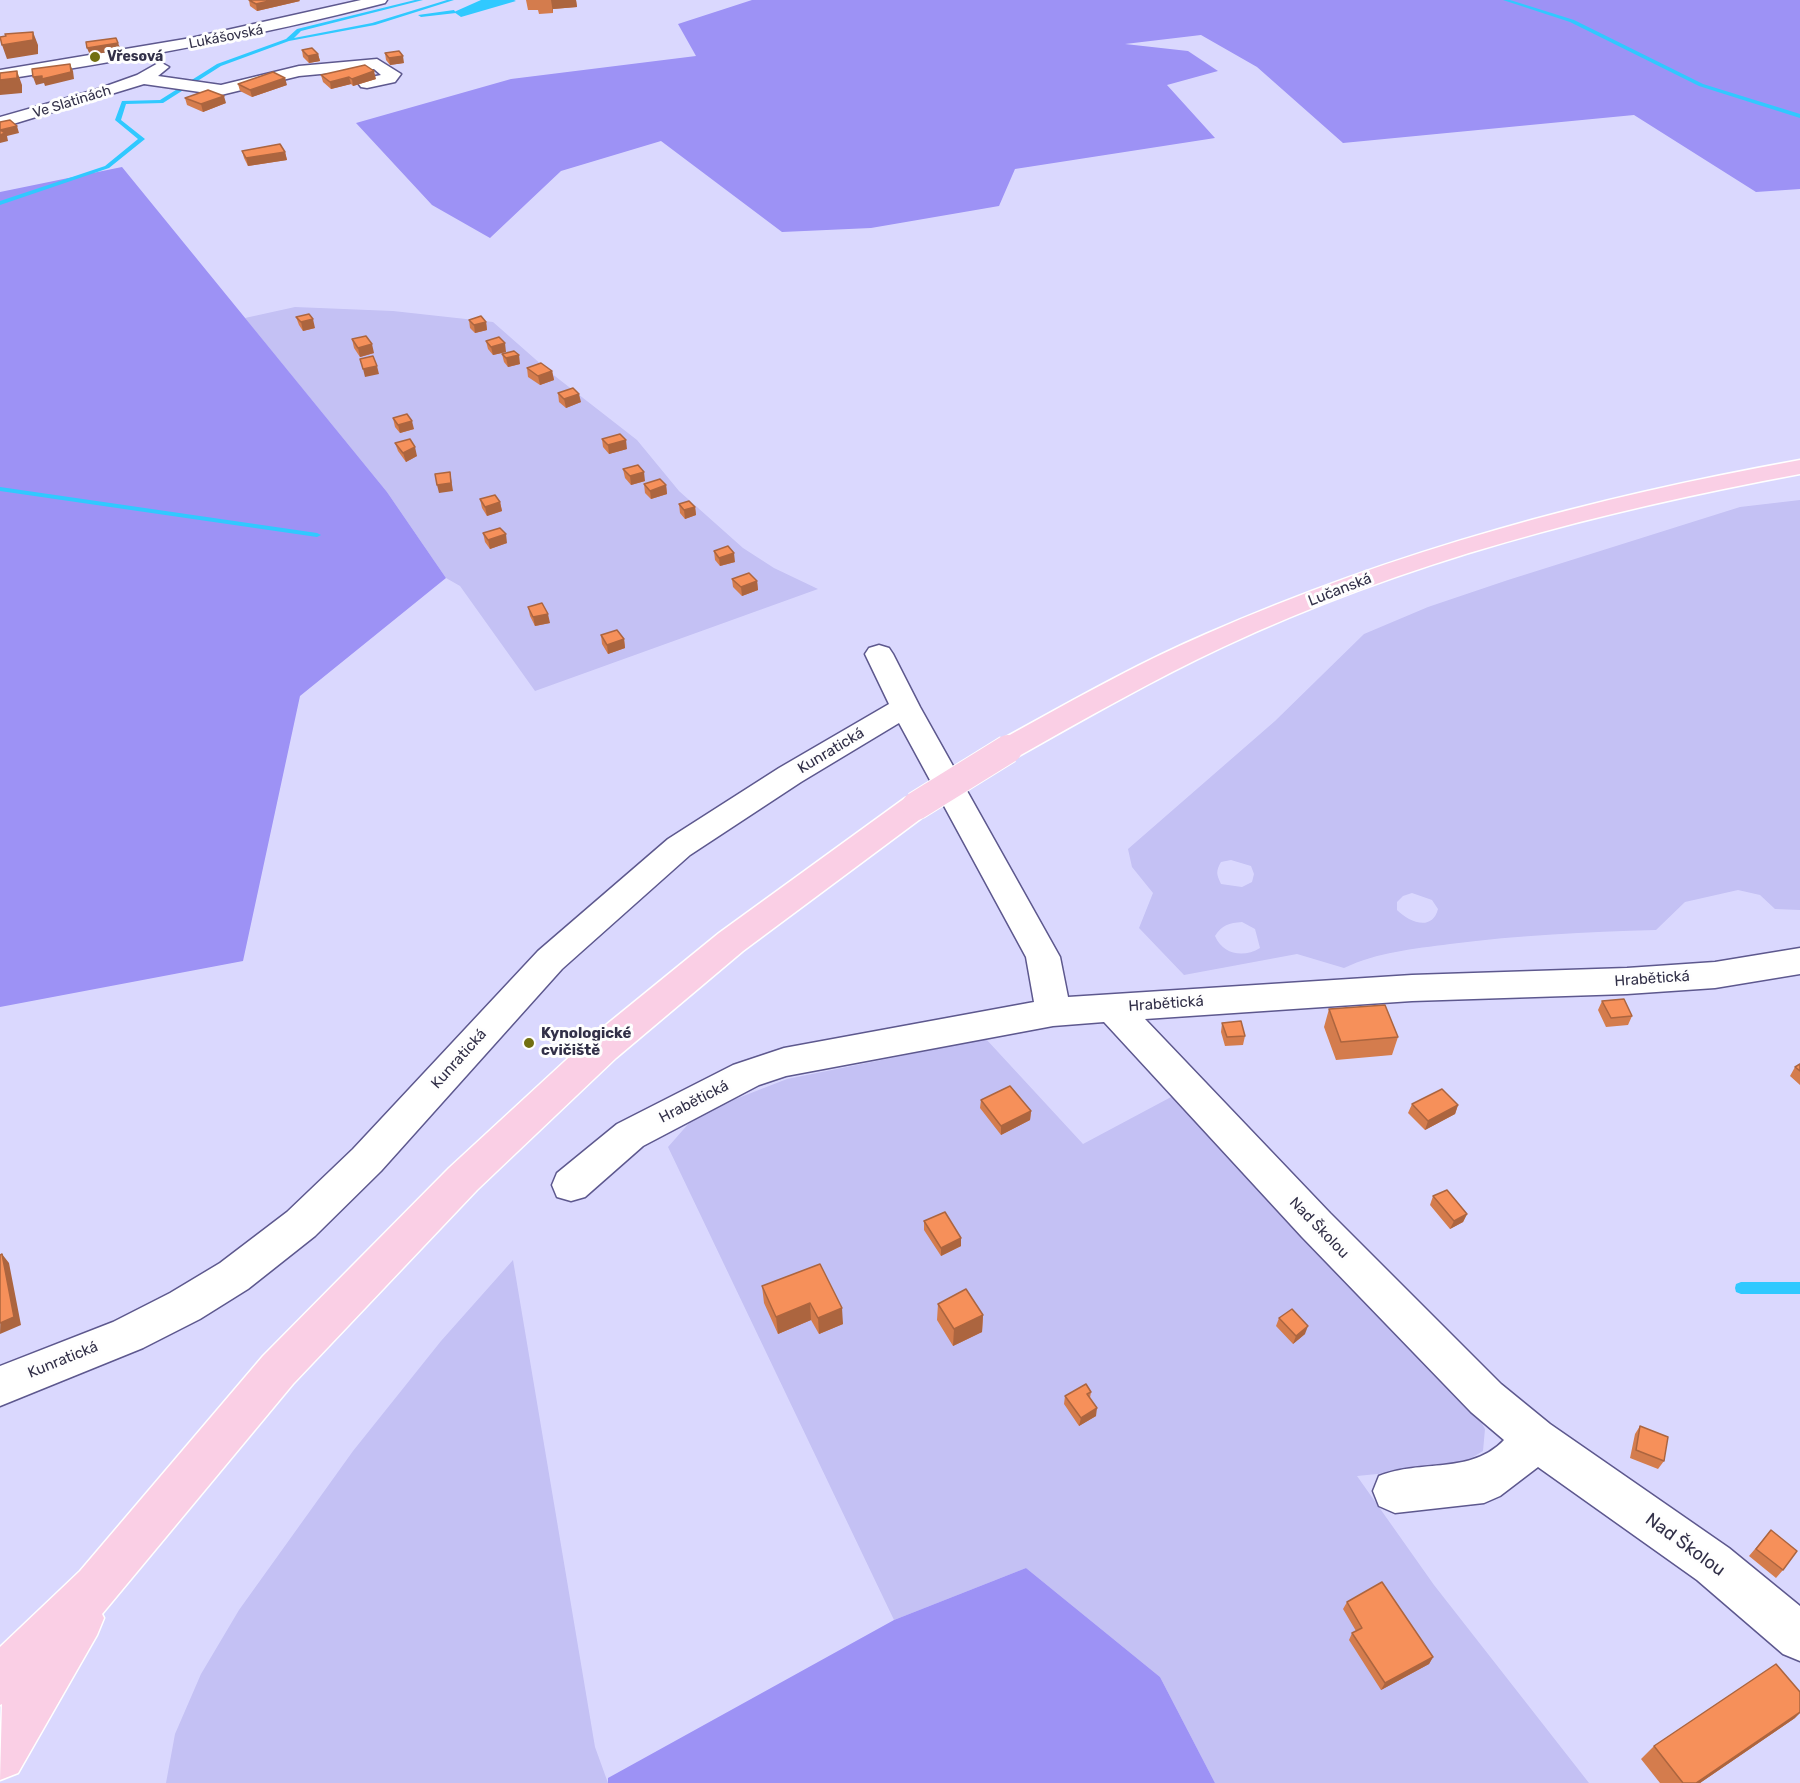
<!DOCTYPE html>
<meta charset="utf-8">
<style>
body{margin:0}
canvas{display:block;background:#dad8fe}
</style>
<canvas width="1800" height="1783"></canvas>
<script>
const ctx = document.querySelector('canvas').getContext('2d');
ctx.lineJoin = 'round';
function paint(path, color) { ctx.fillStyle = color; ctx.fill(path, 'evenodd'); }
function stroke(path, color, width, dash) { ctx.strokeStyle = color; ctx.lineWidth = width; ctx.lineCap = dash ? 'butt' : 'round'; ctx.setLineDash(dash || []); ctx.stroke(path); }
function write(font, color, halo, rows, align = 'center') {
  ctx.font = font + ' Rubik,sans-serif'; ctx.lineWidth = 6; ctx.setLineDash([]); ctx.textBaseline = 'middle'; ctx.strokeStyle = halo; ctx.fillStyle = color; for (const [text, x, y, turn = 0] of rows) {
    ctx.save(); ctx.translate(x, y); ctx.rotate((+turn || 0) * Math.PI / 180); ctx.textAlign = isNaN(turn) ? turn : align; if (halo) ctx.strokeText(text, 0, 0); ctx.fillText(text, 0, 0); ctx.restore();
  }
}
paint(new Path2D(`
 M295 307 393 311 493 322 551 373 637 440 679 491 743 548 774 568 818 589 535 691 460 586 446 578 387 492 245 318Z
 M1800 500V910L1775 909 1760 895 1738 890 1685 902 1656 930C1585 932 1520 935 1450 944 1413 949 1378 952 1344 968L1297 954 1184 975 1139 928 1153 893 1132 867 1128 849 1275 721 1364 634 1428 607 1508 580 1740 507ZM1231 860 1251 866 1254 874 1252 882 1242 887 1221 884C1216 874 1216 871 1221 862ZM1412 893 1432 900 1438 909C1432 932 1409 922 1397 910V902L1403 896ZM1242 922 1255 929 1260 948C1244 958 1223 955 1215 936 1222 925 1229 923 1242 922Z
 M986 1039 1083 1144 1173 1096 1475 1411 1485 1429 1483 1451 1458 1466 1357 1476 1434 1585 1589 1783H1215L1160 1677 1026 1568 894 1620 668 1147 697 1114 787 1079Z
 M513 1260 595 1747 608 1783H166L175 1734 201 1674 239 1610 353 1451 441 1341Z`), '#c4c1f4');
paint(new Path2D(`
 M752 0H1800V189L1756 192 1634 115 1343 143 1257 67 1201 35 1125 44 1188 51 1218 71 1167 85 1215 138 1015 169 999 206 871 228 782 232 661 141 561 171 490 238 432 205 356 123 511 79 696 56 678 24Z
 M122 167 387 492 446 578 300 696 243 961 0 1007V192Z
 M1026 1568 1160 1677 1215 1783H608V1778L894 1620Z`), '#9d92f5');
paint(new Path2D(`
 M481 0H514L516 1 461 17 454 12Z`), '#30c9ff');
paint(new Path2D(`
 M415 0H423L301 31 294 38 372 23 447 0H454L375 25 289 41 221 66 163 103 126 104 121 120 145 139 109 168 0 205V201L105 166 138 139 115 120 122 101 160 100 217 64 286 39 297 29Z
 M1503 0H1510L1574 20 1703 84 1800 114V118L1699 86 1570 22Z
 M454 10 456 13 421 17 418 15Z
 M0 487 317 533 321 535 317 537 0 491Z
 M1741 1282H1800V1294H1741L1736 1292 1735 1288 1736 1284Z`), '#30c9ff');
const minor = new Path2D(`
 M361 0H387L385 3C258 36 129 60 0 80V70L191 38Z
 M377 59 401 74 395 82 367 88 361 87 358 83 361 79 381 75 374 69 299 76 221 95 144 84 0 128V117L95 90 137 75 160 62 169 67 158 76 221 85 299 66Z
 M879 645 889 648 893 654 920 707 1060 957 1068 997 1412 975 1627 968 1715 962 1800 948V974L1715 988 1627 994 1412 1001 1145 1019 1330 1213 1501 1384 1550 1424 1729 1548 1800 1606V1661L1783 1654 1697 1580 1538 1467 1500 1496 1484 1503 1395 1513 1379 1506 1373 1491 1379 1476C1421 1459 1471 1475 1504 1440L1471 1412 1302 1237 1104 1022 1053 1026 786 1076 759 1085 643 1146 585 1197 571 1201 557 1197 552 1185 557 1173 617 1124 733 1065 784 1048 1034 1002 1026 957 899 723 801 782 690 855 562 969 381 1171 315 1236 248 1289 200 1319 143 1348 0 1406V1366L113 1322 170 1293 220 1263 287 1212 353 1149 538 951 668 839 779 768 889 704 865 654 869 648Z`);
const primary = new Path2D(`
 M1800 460V474C1602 511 1406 561 1223 647 1153 680 1086 718 1019 756L1008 759 997 756 993 749 997 742C1066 704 1134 665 1206 634 1397 550 1595 497 1800 460Z
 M916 795 927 798 932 806 927 814 743 951 616 1058 477 1190 293 1384 102 1614 104 1618 97 1635 18 1773 0 1780 2 1704 0 1705V1647L80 1571 263 1356 449 1168 590 1038 719 933 905 798Z`);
stroke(minor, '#5d588e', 3);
stroke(primary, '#fff', 3);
paint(minor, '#fff');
paint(primary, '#facfe5');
const primaryBridge = new Path2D(`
 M916 806 1008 749`);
stroke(primaryBridge, '#fff', 30, []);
stroke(primaryBridge, '#facfe5', 28);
paint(new Path2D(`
 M249 0H299L300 1 257 11 250 6Z
 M526 0H576L577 7 553 9V13L539 14 538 10H528Z
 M302 50 318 54 320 61 309 63 303 57Z
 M385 53 404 63 390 65 386 60Z
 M321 75 376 79 353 86 351 84 331 89 323 82Z
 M238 84 287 85 252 97 240 91Z
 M185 98 226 103 203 112 187 105Z
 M242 151 285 152 287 160 248 166 244 158Z
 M296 317 315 328 303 331 299 325Z
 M469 320 486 322 487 330 475 333 470 328Z
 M352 339 374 353 360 357 354 348Z
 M486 341 506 352 493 355 488 349Z
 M502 354 520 364 508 367 504 362Z
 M527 368 552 371 554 380 540 385 528 377Z
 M558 393 581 402 566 408 559 402Z
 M393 418 414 429 400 433 395 427Z
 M602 439 627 449 609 454 603 447Z
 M395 443 417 456 406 462 398 451Z
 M623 469 645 481 631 485 625 478Z
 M644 484 666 485 667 494 651 499 645 493Z
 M480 499 500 502 502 511 487 516 482 508Z
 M679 504 695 507 696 515 685 519 680 513Z
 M483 533 507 543 490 549 485 542Z
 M714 551 735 562 720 566 715 560Z
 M732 579 757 581 758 590 742 596 733 587Z
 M528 607 550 623 535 626 530 616Z
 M601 635 624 639 625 648 608 654 602 644Z
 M1602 1001 1632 1016 1628 1025 1606 1027 1598 1010Z
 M1329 1009 1398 1037 1392 1055 1336 1060 1324 1027Z
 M1222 1023 1245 1036 1243 1045 1225 1046 1221 1032Z
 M1800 1064V1085L1790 1076 1795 1067Z
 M981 1100 1031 1111 1030 1120 1001 1135 980 1108Z
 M1412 1104 1458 1105 1455 1114 1425 1130 1408 1113Z
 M1433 1196 1467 1214 1463 1222 1450 1229 1430 1205Z
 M924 1221 961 1246 941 1256 924 1230Z
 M820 1264 843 1324 819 1334 811 1320 778 1334 764 1303 762 1286Z
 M938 1304 983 1315 982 1332 953 1346 937 1320Z
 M1279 1318 1305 1334 1293 1344 1276 1326Z
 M1091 1392 1090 1398 1096 1416 1079 1426 1064 1404 1065 1396Z
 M1640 1426 1664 1461 1658 1469 1630 1458 1635 1434Z
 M1771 1530 1783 1570 1776 1578 1749 1556Z
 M1347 1602 1433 1657 1429 1664 1381 1690 1349 1640 1352 1633 1356 1631 1343 1609Z
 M1795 1718 1700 1783H1660L1641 1759 1654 1746Z`), '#d47c4d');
paint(new Path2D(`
 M273 0H299L300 1 257 11 256 4Z
 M551 0H576L577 7 553 9V13Z
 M33 32 38 45V54L7 59 2 45Z
 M118 43 121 50 90 55 87 48Z
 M318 54 320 61 309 63 308 56Z
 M403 56 404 63 390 65 389 58Z
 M70 64 73 71 74 79 45 86 44 83 36 85 33 77Z
 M17 71 22 85V93L0 95V80Z
 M374 71 376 79 353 86 352 79Z
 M349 77 351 84 331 89 330 82Z
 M285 78 287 85 252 97 250 90Z
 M224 96 226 103 203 112 201 104Z
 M17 126 19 133 7 136 8 141 0 143V130Z
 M285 152 287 160 248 166 246 158Z
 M313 319 315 328 303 331 301 322Z
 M486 322 487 330 475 333 474 325Z
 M505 343 506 352 493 355 491 347Z
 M372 344 374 353 360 357 358 348Z
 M519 355 520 364 508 367 506 358Z
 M377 366 379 374 365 377 363 369Z
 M552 371 554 380 540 385 538 376Z
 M579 394 581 402 566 408 564 399Z
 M412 421 414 429 400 433 398 425Z
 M626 440 627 449 609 454 608 445Z
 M415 447 417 456 406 462 403 453Z
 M450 472 453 491 439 493 437 485Z
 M644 472 645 481 631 485 630 476Z
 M666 485 667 494 651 499 650 491Z
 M500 502 502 511 487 516 485 507Z
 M695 507 696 515 685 519 684 510Z
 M506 534 507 543 490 549 488 540Z
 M734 553 735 562 720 566 719 558Z
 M757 581 758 590 742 596 741 587Z
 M548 614 550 623 535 626 533 617Z
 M624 639 625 648 608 654 607 645Z
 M1458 1105 1455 1114 1425 1130 1428 1121Z
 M1031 1111 1030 1120 1001 1135V1126Z
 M1467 1214 1463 1222 1450 1229 1454 1221Z
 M961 1238V1246L941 1256V1248Z
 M2 1254 9 1263 21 1325 0 1334Z
 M810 1303 811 1320 778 1334 776 1317Z
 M842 1308 843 1324 819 1334 818 1318Z
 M983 1315 982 1332 953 1346 954 1329Z
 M1308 1326 1305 1334 1293 1344 1296 1336Z
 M1097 1408 1096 1416 1079 1426 1081 1418Z
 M1433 1657 1429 1664 1381 1690 1385 1683Z
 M1800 1712V1713L1795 1718 1700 1783H1696Z`), '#ac653f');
const building = new Path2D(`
 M249 0H273L256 4Z
 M33 32V40L2 45 0 37 6 36 5 34Z
 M116 38 118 43 87 48 86 42Z
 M312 48 318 54 308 56 302 50Z
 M399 51 403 56 389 58 385 53Z
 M70 64 71 72 42 79V76L33 77 32 69Z
 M365 65 374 71 352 79 349 77 330 82 321 75Z
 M17 71V78L0 80V73Z
 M273 72 285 78 250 90 238 84Z
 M208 90 224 96 201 104 185 98Z
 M10 120 17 126 0 130V122Z
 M0 130 5 133 0 135Z
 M280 144 285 152 246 158 242 151Z
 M309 314 313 319 301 322 296 317Z
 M481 316 486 322 474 325 469 320Z
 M366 336 372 344 358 348 352 339Z
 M499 337 505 343 491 347 486 341Z
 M514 351 519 355 506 358 502 354Z
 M373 356 377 366 363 369 360 359Z
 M541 363 552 371 538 376 527 368Z
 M573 388 579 394 564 399 558 393Z
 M407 414 412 421 398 425 393 418Z
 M620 434 626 440 608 445 602 439Z
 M410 439 415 447 403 453 395 443Z
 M638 465 644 472 630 476 623 469Z
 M450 472 451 483 437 485 435 474Z
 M660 479 666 485 650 491 644 484Z
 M495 495 500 502 485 507 480 499Z
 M689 501 695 507 684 510 679 504Z
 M500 528 506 534 488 540 483 533Z
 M728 546 734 553 719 558 714 551Z
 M749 573 757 581 741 587 732 579Z
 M542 603 548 614 533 617 528 607Z
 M617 630 624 639 607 645 601 635Z
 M1624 999 1632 1016 1611 1018 1602 1001Z
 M1385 1005 1398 1037 1341 1042 1329 1009Z
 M1241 1021 1245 1036 1227 1037 1222 1023Z
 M1800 1064V1071L1795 1067Z
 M1010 1086 1031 1111 1001 1126 981 1100Z
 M1442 1089 1458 1105 1428 1121 1412 1104Z
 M1447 1190 1467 1214 1454 1221 1433 1196Z
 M945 1212 961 1238 941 1248 924 1221Z
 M2 1254 14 1317 0 1323V1255Z
 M820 1264 842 1308 818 1318 810 1303 776 1317 762 1286Z
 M966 1289 983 1315 954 1329 938 1304Z
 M1292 1309 1308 1326 1296 1336 1279 1318Z
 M1086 1384 1091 1392 1087 1394 1097 1408 1081 1418 1065 1396Z
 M1640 1426 1668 1437 1664 1461 1636 1450Z
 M1771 1530 1797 1551 1783 1570 1756 1549Z
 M1382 1582 1433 1657 1385 1683 1352 1633 1362 1628 1347 1602Z
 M1776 1664 1800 1692V1712L1696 1783H1683L1654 1746Z`);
paint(building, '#f6905a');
stroke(building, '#ac653f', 1.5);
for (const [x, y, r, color] of [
 [95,57,6,"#726f10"],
 [529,1043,6,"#726f10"]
]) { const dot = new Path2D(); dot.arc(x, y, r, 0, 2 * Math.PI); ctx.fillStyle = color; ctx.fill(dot); stroke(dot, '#fefefe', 2); }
write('14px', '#323048', '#fefefe', [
 ["Lukášovská",226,37,-11],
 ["Ve Slatinách",72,102,-17]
]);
write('bold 14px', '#323048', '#fefefe', [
 ["Vřesová",107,57]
], 'left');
write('15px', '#323048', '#fefefe', [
 ["Lučanská",1340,590,-21],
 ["Kunratická",831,751,-31],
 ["Hrabětická",1652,979,-4],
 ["Hrabětická",1166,1004,-4],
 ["Kunratická",459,1059,-48],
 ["Hrabětická",694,1102,-27],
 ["Nad Školou",1319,1228,46],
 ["Kunratická",63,1360,-22]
]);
write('bold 15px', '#323048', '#fefefe', [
 ["Kynologické",541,1034],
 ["cvičiště",541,1051]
], 'left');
write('18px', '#323048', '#fefefe', [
 ["Nad Školou",1685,1545,36]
]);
</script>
